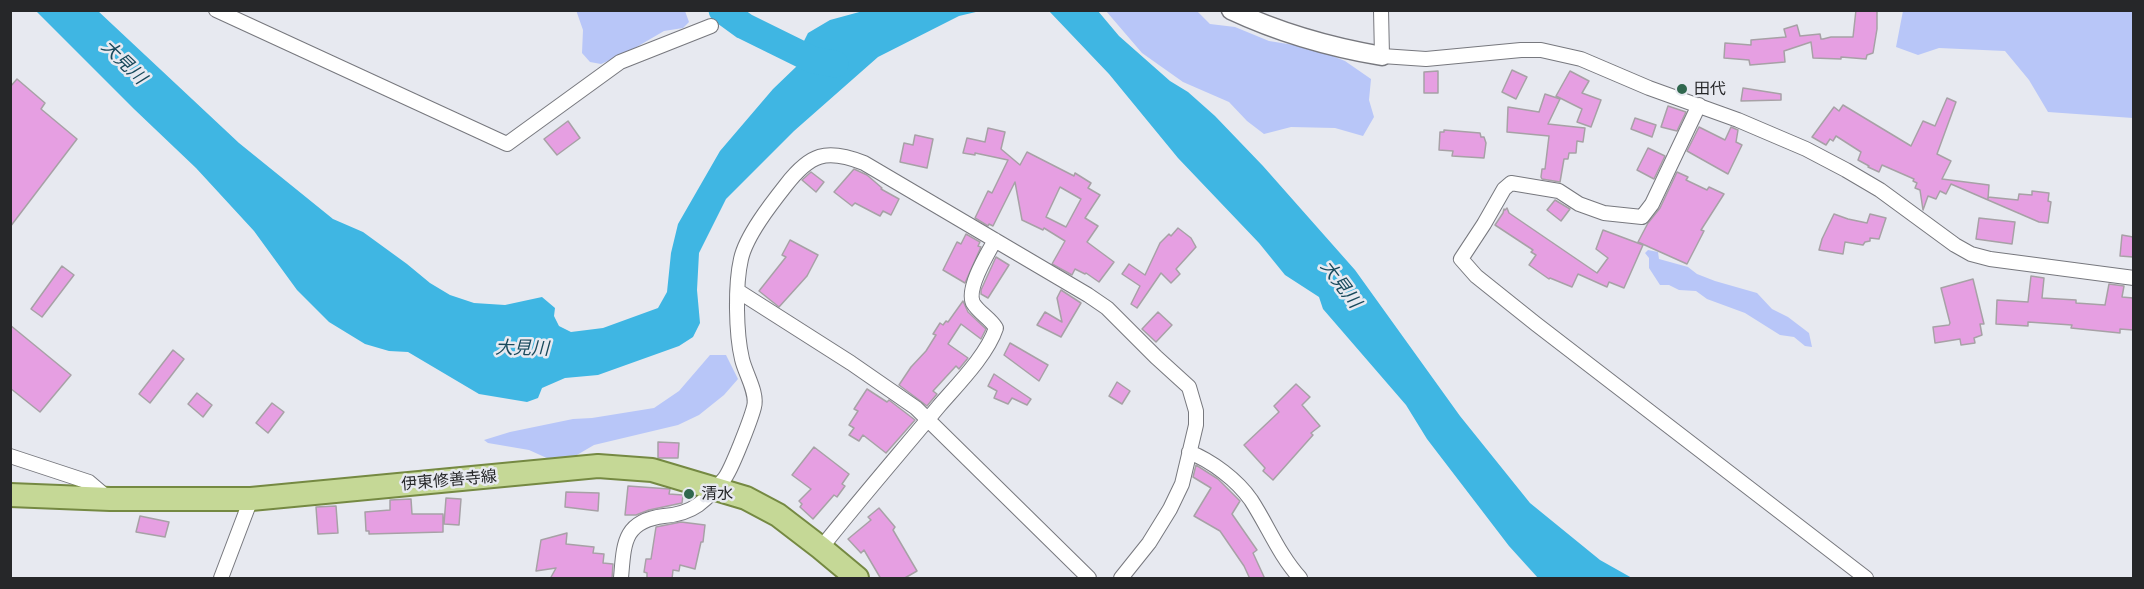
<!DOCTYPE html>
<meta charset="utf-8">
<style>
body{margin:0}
#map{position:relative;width:2144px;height:589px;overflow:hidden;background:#e7e9f0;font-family:Barlow,sans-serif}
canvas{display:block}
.frame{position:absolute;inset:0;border:12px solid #262729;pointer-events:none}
</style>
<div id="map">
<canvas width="2144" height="589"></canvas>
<div class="frame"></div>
</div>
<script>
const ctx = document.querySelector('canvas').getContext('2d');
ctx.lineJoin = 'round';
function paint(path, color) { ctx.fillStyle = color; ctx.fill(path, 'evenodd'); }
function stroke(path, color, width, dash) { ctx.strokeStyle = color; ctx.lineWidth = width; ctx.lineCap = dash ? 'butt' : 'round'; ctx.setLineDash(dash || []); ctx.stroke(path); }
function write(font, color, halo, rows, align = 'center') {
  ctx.font = font + ' Barlow,"Noto Sans JP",sans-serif'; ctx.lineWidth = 5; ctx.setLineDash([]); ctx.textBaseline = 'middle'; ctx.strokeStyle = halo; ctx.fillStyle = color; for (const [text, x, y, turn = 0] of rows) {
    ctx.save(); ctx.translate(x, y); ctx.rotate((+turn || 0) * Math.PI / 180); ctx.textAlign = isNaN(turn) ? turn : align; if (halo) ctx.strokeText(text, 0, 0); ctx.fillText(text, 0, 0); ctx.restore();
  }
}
paint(new Path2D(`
 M576 10 685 11 689 22 683 28 664 31 628 52 601 64 590 62 582 53 583 30Z
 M1106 11H1197L1210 24 1235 27 1269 41 1313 48 1345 61 1371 79 1369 100 1374 117 1363 136 1335 128 1291 127 1264 134 1247 121 1229 102 1183 82 1142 53Z
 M1903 11H2133V118L2048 112 2029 80 2005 51 1939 48 1918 55 1896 47Z
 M1648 250 1658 252 1659 259 1688 267 1697 274 1715 281 1757 293 1772 309 1788 317 1809 333 1812 347 1805 346 1794 337 1780 335 1745 313 1707 299 1696 291 1679 290 1669 285H1660L1649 268V258L1645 253Z
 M710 355H726L738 379 724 395 699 415 678 425 594 445 570 459H549L529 450 488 443 484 440 510 432 573 419 592 418 654 408 679 391Z`), '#b8c6f8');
paint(new Path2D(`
 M36 11H98L239 143 333 219 363 232 407 264 430 283 450 295 474 303 505 305 542 297 555 308 554 316 559 326 571 332 603 328 658 308 667 292 671 253 678 224 720 151 773 89 798 65 804 41 808 33 830 20 863 11H980L959 16 878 57 794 131 726 199 699 253 697 290 700 323 693 337 679 346 598 375 565 378 542 388 538 398 527 402 479 394 408 352 389 351 365 344 329 322 297 290 254 231 196 168 134 109Z
 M1049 11H1098L1119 36 1170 81 1188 92 1215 116 1263 166 1355 270 1460 416 1530 503 1600 560 1632 578H1538L1509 546 1427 439 1406 405 1323 309 1319 297 1285 275 1259 243 1178 158 1109 74Z`), '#3fb6e3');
stroke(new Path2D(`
 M722 10 744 26 813 60 835 64`), '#3fb6e3', 27);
const building = new Path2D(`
 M1856 10H1877V29L1873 53 1867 55 1866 59 1841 57V59L1813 58 1811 42 1784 51 1785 62 1750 65 1749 60 1724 58 1725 43 1751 45V40L1786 37 1784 29 1797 25 1800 36 1820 34 1821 39H1823L1831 37H1853Z
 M1512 70 1527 77 1516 99 1502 92Z
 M1438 71V93H1424V72Z
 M1570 71 1589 81 1582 93 1601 100 1591 127 1577 122 1582 109 1556 96Z
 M17 79 45 103 41 109 77 139 10 227V87Z
 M1743 88 1781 94V100L1741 101Z
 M1545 94 1560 99 1548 124 1585 128 1583 142 1577 141 1576 153H1569L1568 159H1564L1560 182 1542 179 1541 177 1542 169H1545L1549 136 1507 132 1508 107 1539 112Z
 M1947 98 1956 102 1937 154 1951 161 1942 179 1989 185 1988 199V197L2018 200 2019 194 2032 195V191L2049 193 2048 201 2051 202 2048 223 2039 222 1951 184 1946 194 1940 191 1936 199 1928 196 1923 210 1920 190 1915 188 1917 183 1913 181 1914 179 1882 165 1879 172 1868 167 1869 166 1858 160 1861 152 1836 136 1833 141 1830 139 1826 145 1812 137 1834 107 1839 111 1843 105 1911 146 1923 121 1935 126Z
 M1668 106 1686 112 1677 131 1661 127Z
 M1635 118 1656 125 1652 137 1631 129Z
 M568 121 580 138 557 155 544 139Z
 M1699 127 1725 140 1731 127 1738 130 1736 142 1742 145 1728 174 1687 151Z
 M988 128 1005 132 1001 149 1020 165 1027 152 1074 176 1075 173 1091 183 1088 188 1100 195 1085 218 1098 226 1087 242 1114 262 1099 282 1086 273 1085 274 1075 269 1072 275 1052 264 1065 241 1044 228 1043 230 1022 220 1015 182 993 226 989 224 988 226 975 218 988 191 992 193 1008 160 975 153V155L963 153 967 138 985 142ZM1060 187 1081 199 1066 227 1046 217Z
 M1444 130 1480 133 1481 137H1484L1486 143 1484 158 1452 156 1453 151 1439 150 1440 132H1444Z
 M915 135 933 139 927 168 900 162 904 143 913 145Z
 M1648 148 1665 156 1654 179 1637 170Z
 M854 169 867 175 882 188 881 189 899 199 891 215 883 211 880 216 855 203 852 206 834 192Z
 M811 172 824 182 816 192 802 180Z
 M1677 172 1688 177 1686 180 1707 190 1709 187 1724 194 1701 230 1704 231 1687 264 1638 242 1648 223 1660 208Z
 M1555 200 1570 209 1561 221 1547 210Z
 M1507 208 1509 213 1597 273 1608 258 1596 249 1603 230 1643 245 1624 288 1609 282 1607 287 1578 274 1572 287 1550 278 1549 279 1529 265 1536 255 1531 252 1533 250 1495 225 1503 213 1504 209 1505 210Z
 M1834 214 1848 219 1867 223 1870 214 1886 218 1879 239 1870 238V241L1865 242 1863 245 1845 242 1843 254 1819 250 1822 239Z
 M1979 218 2015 222 2012 244 1976 239Z
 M1178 228 1191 238 1196 247 1176 269 1180 274 1171 283 1161 273 1137 308 1131 304 1140 286 1122 274 1129 264 1145 275 1160 243 1169 234 1171 236Z
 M966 234 980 242 978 246 981 247 965 283 943 270 957 242 961 244Z
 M2122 235 2133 237V257L2120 256Z
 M790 240 818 255 807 276 779 307 759 291 786 257 782 255Z
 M996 257 1009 265 988 298 981 294V290Z
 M62 266 74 275 42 317 31 309Z
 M2031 276 2044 278 2042 298 2076 300V303L2105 305 2109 284 2124 286 2122 297 2133 298V330L2120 329V333L2071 328 2072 325 2028 322V326L1996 324 1997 300 2028 302Z
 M1973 279 1984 324H1980L1982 335 1974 338 1975 343 1961 345 1960 339 1935 343 1933 327 1949 325 1950 323 1941 288Z
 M1061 290 1081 303 1061 337 1037 325 1045 312 1062 322 1057 298Z
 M963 301 968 312 986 329 981 339 961 324 948 344 968 358 959 369 956 366 933 391 937 394 927 406 899 385 911 367 926 351 936 335 933 334 940 323 943 325 946 321 948 322Z
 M1158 312 1172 325 1156 342 1142 329Z
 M10 325 71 375 40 412 10 388Z
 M1010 343 1048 365 1039 381 1004 355Z
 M173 350 184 359 150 403 139 394Z
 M994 374 1031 399 1027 405 1012 398 1008 404 994 398 997 391 988 386Z
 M1117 382 1130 391 1122 404 1109 396Z
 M1296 384 1310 397 1302 405 1320 426 1311 433 1313 435 1273 480 1263 471 1265 468 1244 445 1279 412 1274 406Z
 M867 389 887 402 889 400 915 420 886 453 863 435 859 441 849 435 854 428 849 425 858 411 854 409Z
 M197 393 212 405 203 417 188 404Z
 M272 403 284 412 268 433 256 423Z
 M658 442 679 443 678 458H658Z
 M814 447 849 474 842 484 845 486 837 497 834 495 813 519 800 507 802 504 799 501 811 489 792 475Z
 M1196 465 1218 479 1240 501 1232 514 1257 550 1253 553 1265 579H1250L1244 566 1220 531 1194 516 1211 488 1193 477Z
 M628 486 670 489 669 494 683 495 682 503 649 510 636 515H625Z
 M566 492 599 493 598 511 565 507Z
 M446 498 461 499 459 525 444 524Z
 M411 499 412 514H443V532L369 534V531H366L365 512 390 510V500Z
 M336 506 338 533 318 534 316 507Z
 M879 508 895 527 893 530 917 571 903 579H881L864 550 861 553 848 539 871 520 868 517Z
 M140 516 169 522 165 537 136 532Z
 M681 522 705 525 703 542H701L695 569 680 565 679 571 673 570 672 579H647V573L644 572 646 559H651L656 527Z
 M567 533 566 544 594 547 593 553 604 554 603 563 613 564 612 579H550L556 568 536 571 541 540Z`);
paint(building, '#e69fe2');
stroke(building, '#a7a1a6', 1.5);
const minor = new Path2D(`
 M216 10 507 144 620 62 711 26
 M1381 10 1382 56 1426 59 1521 50H1541L1581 59 1649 88 1738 120 1806 149 1846 170 1880 190 1955 245 1971 254 1990 259 2134 278
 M1699 105 1652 204 1642 217 1604 213 1579 204 1559 191 1511 183 1504 189 1484 224 1461 259 1476 276 1536 324 1866 578
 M738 291 851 363 916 408 1089 578
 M1189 452C1212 461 1237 480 1251 500 1268 526 1279 555 1300 578
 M10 456 89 482 109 499
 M821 548C860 499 900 453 939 406 958 384 987 355 996 328 990 318 979 313 973 303 966 288 988 253 995 240
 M221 578 251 499
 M621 578C624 544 623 521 664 516 676 515 688 512 698 505 707 498 717 488 724 479 731 471 751 419 754 407 758 393 745 373 742 359 736 334 735 285 741 259 746 236 771 204 786 185 810 154 826 148 864 163L1088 295 1107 308 1156 357 1189 387 1196 411V425L1182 484 1170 509 1149 543 1121 578`);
const tertiary = new Path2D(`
 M1231 10C1280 33 1329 47 1382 56`);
const primary = new Path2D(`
 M10 495 110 499H251L598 466 652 470 746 498 778 515 821 548 857 578`);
stroke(minor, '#77787e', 16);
stroke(tertiary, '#77787e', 21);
stroke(primary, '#758942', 26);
stroke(minor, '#fff', 14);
stroke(tertiary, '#fff', 18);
stroke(primary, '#c5d896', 22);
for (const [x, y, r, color] of [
 [1682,89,6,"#30674e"],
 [689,494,6,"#30674e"]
]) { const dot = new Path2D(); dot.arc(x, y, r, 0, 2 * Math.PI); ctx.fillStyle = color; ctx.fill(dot); stroke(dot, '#e7e9f0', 2); }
write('16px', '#262729', '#e7e9f0', [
 ["田代",1694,89],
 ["清水",701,494]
], 'left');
write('16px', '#262729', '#e7e9f0', [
 ["伊東修善寺線",449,480,-5]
]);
write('italic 18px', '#18495c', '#e7e9f0', [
 ["大見川",124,62,44],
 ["大見川",1341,284,53],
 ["大見川",522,348,1]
]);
</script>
